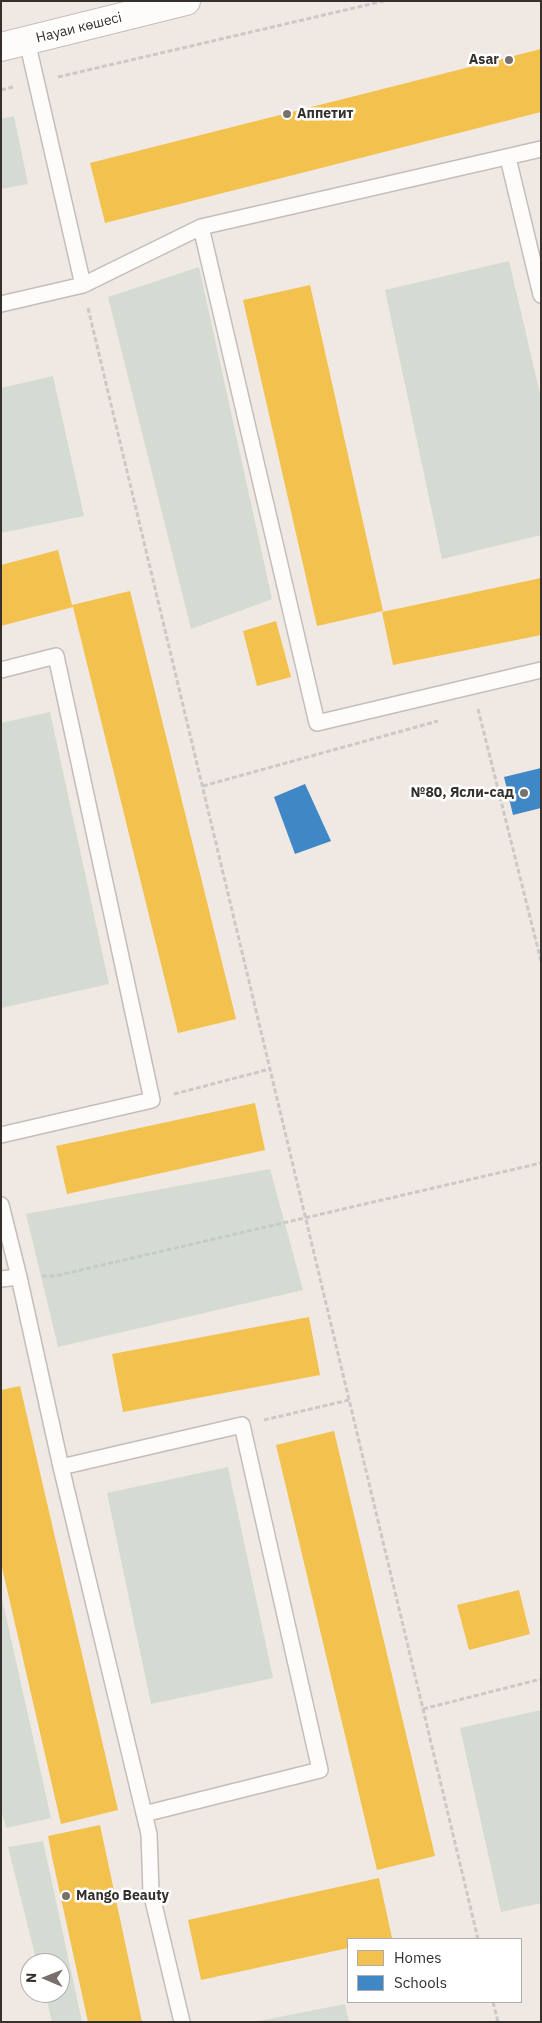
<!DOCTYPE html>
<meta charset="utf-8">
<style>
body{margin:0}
#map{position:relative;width:542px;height:2023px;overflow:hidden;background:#f0e8e3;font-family:"IBM Plex Sans",sans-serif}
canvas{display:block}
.frame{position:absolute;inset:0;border:2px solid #36302d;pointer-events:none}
.legend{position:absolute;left:347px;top:1938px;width:175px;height:65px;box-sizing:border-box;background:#fff;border:1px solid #afacab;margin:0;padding:6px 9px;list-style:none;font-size:15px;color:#36302d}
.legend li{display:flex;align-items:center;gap:10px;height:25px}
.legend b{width:25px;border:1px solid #afacab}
.north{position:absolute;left:20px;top:1953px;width:50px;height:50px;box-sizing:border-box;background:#fff;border:1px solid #afacab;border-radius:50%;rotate:271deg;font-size:14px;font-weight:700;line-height:20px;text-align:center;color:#36302d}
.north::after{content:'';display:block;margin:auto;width:18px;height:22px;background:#77706d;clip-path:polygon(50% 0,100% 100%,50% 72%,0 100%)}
</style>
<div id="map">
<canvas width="542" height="2023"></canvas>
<div class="frame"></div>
<ul class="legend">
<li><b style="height:14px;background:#f2c14e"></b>Homes</li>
<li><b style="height:14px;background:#3f88c5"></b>Schools</li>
</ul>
<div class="north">N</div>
</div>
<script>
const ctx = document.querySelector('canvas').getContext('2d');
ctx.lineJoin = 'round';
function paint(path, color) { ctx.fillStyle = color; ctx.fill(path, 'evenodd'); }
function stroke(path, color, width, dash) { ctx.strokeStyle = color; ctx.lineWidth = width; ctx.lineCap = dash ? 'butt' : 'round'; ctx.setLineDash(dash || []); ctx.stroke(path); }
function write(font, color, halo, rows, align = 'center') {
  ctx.font = font + ' "IBM Plex Sans",sans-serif'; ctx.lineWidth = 5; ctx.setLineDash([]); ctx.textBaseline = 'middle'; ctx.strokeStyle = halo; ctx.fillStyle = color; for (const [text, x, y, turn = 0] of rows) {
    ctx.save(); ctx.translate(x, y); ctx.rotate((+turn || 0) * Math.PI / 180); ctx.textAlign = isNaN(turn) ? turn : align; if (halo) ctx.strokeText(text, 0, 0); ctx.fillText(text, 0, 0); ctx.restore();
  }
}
paint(new Path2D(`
 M14 116 28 184 1 189V119Z
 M509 261 541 398V535L442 559 385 290Z
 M199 267 272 599 191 629 108 297Z
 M53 376 84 516 1 533V388Z
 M50 712 109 984 1 1008V723Z
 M270 1169 303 1290 58 1347 26 1214Z
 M228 1467 273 1678 151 1704 107 1493Z
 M1 1594 51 1818 6 1828 1 1809Z
 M541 1710V1903L501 1912 460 1728Z
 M43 1841 82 2022H52L45 1993H60V1963H37L8 1847Z
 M345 2004 349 2022H254Z`), '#d4dbd2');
paint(new Path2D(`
 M541 49V112L105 223 90 163Z
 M310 285 383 611 317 626 243 300Z
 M58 550 72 605 130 591 236 1019 178 1033 73 607 1 626V565Z
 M541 578V635L393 665 382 612Z
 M276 621 291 677 257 686 243 631Z
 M255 1103 265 1150 67 1194 56 1146Z
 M309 1317 320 1375 123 1412 112 1354Z
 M20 1386 118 1810 61 1824 1 1563V1390Z
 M334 1431 435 1856 377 1870 276 1445Z
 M519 1590 530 1634 469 1650 457 1605Z
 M100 1825 142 2022H88L52 1857 48 1836Z
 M379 1878 392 1938 348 1939V1948L201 1980 188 1920Z`), '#f2c14e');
paint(new Path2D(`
 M541 768V808L513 815 504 777Z
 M305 784 331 841 295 854 274 797Z`), '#3f88c5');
const lane = new Path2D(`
 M27 41 83 285
 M508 158 541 295
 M201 227 541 149
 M1 304 83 285 201 227 317 723 541 670
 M1 670 56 656 152 1100 1 1135
 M1 1205 19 1277
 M1 1279 19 1277 61 1467 149 1834 151 1892 182 2022
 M61 1467 242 1425 320 1770 144 1814`);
const secondary = new Path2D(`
 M1 47 186 1`);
stroke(lane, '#c4bdb9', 18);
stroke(secondary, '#c4bdb9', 30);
stroke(new Path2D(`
 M58 77 384 1
 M1 90 13 87
 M88 308 478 1939
 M478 709 541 961
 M203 786 438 721
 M174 1094 270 1069
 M42 1276H55L541 1163
 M264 1420 349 1400
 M423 1709 541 1679
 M493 2002 498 2022`), '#cbc9c7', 3, [5, 2.5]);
stroke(lane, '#fdfcfb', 15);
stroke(secondary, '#fdfcfb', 28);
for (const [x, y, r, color] of [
 [509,60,5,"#77706d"],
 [287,114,5,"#77706d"],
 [524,793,5,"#77706d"],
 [66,1896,5,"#77706d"]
]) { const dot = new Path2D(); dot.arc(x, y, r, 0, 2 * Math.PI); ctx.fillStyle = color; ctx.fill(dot); stroke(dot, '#fff', 2); }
write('14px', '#36302d', '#fff', [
 ["Науаи көшесі",79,28,-14]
]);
write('bold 14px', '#36302d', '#fff', [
 ["Asar",499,60],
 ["Аппетит",297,114,"left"],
 ["№80, Ясли-сад",514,793],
 ["Mango Beauty",76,1896,"left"]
], 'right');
</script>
